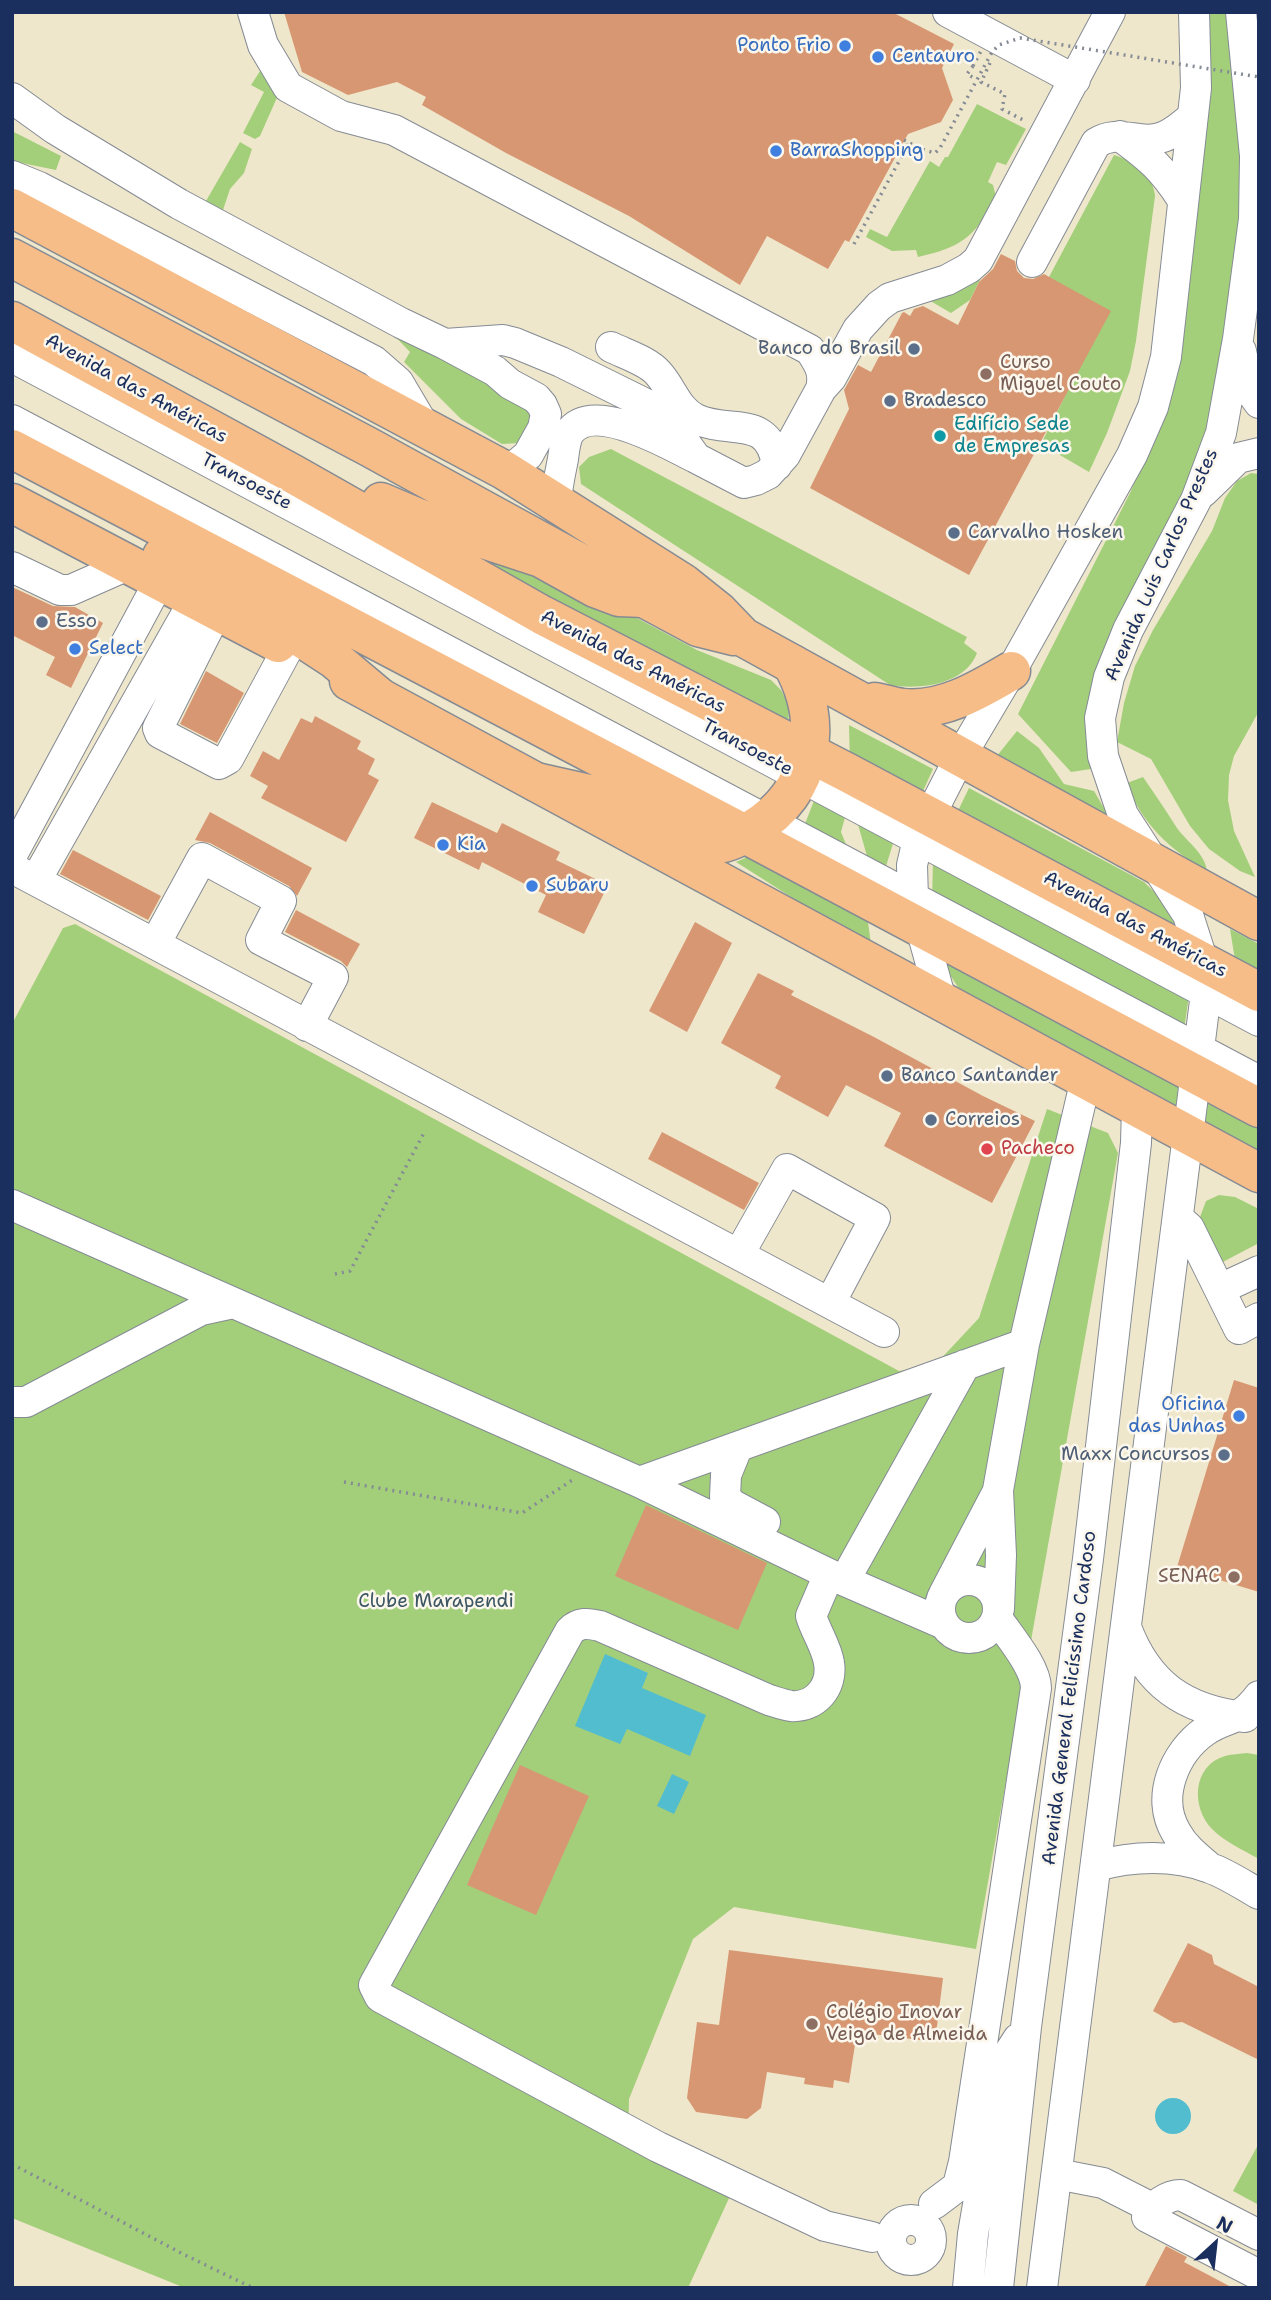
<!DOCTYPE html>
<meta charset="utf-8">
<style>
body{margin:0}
#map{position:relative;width:1271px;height:2300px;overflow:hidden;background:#efe7cb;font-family:"Shantell Sans",sans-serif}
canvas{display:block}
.frame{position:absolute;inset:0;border:14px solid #1b2f5e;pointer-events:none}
.north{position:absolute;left:1180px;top:2209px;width:70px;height:70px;-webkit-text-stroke:5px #fbf7ec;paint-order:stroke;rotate:27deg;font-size:19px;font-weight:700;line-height:28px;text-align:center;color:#1b2f5e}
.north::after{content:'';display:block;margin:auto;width:24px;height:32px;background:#1b2f5e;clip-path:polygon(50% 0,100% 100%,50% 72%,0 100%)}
</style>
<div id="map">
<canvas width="1271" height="2300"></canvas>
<div class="frame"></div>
<div class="north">N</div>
</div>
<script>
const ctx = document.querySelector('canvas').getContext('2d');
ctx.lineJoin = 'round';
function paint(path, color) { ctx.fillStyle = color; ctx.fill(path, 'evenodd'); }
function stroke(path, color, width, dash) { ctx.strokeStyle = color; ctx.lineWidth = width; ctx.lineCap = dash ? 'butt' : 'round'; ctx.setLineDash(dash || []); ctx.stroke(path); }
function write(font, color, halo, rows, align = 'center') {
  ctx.font = font + ' "Shantell Sans",sans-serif'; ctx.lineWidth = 5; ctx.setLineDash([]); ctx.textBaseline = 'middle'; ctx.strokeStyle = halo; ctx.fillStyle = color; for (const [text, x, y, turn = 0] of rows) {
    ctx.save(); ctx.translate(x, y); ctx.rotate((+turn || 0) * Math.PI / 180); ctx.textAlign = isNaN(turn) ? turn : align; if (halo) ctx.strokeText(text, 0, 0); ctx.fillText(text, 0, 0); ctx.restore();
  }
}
paint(new Path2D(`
 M1205 12H1230L1246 189 1214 417 1091 756V769L1071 772 1018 714 1130 493 1153 439Z
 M262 68 279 93 260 136 255 139 243 133 264 92 251 85Z
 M977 104 1026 129 1006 165 997 162 988 182 993 185 996 197C975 237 962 247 918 257L916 250 892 251 866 237 870 229 887 237 930 161 939 167 945 157H948Z
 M12 131 61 156 56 170 12 161Z
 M240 142 252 149 244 173 230 189 223 210 206 201Z
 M1114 155C1134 161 1153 174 1155 196L1136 341 1130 371 1107 433 1089 472 1041 444 1071 384 1049 277Z
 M979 276H982L970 300 951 313 927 299Z
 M384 325 428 347 532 409 533 420 520 443 502 444 461 419 404 362 410 352Z
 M611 449 967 637 964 643 977 653C965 685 919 690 890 685L581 484 579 467 589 457Z
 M1251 473 1259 474V711L1234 756 1229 775 1228 800 1234 831 1255 877 1240 871 1209 849 1190 826 1151 759 1117 742 1124 703 1135 666 1153 630 1212 531 1225 498 1237 481Z
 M433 534 537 565 697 650 771 680 781 690 789 706 788 731Z
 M849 725 933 769 919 800 850 766Z
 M1017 731 1039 748 1064 784 1094 791 1118 832 992 762Z
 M1143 777C1154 793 1165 809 1175 825 1184 840 1205 852 1207 871 1171 851 1140 822 1127 783Z
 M969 788 1144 882C1166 903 1174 908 1180 939L954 819Z
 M817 793 847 810 841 832 854 864 801 834Z
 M855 814 895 837 883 876 871 870Z
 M752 855 867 915 871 944 851 935 736 862Z
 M933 860 1189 995 1183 1037 932 901Z
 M75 924 899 1371 935 1365 979 1318 1047 1109 1108 1133 1118 1153 976 1949 734 1907 693 1939 629 2099 628 2145 730 2196 688 2288H185L12 2218V1024L63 928Z
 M1230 929 1259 944V979L1236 966Z
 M949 960 1180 1082 1176 1112 961 992 945 967Z
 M1211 1099 1259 1124V1156L1197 1124Z
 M1219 1195 1235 1197 1259 1209V1243L1219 1264 1197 1225 1206 1201Z
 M1247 1753 1259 1755V1859C1243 1850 1225 1842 1212 1829 1191 1807 1192 1766 1225 1756 1232 1754 1240 1754 1247 1753Z
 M1259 2143V2205L1233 2191Z`), '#a3cf7b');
paint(new Path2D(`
 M605 1654 648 1673 642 1688 706 1715 690 1756 627 1729 620 1744 575 1726Z
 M672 1774 689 1782 674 1814 657 1806Z
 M1155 2116a18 18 0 1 1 36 0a18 18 0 1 1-36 0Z`), '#52bdce');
paint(new Path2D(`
 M284 12H892L954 44 942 68 953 100 941 122 908 134 849 242 845 240 828 269 767 236 740 285 629 216 506 153 422 105 426 97 397 82 348 95 302 72Z
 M1001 254 1015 261 1017 271 1024 278 1033 279 1044 274 1111 311 969 575 810 488 849 409 844 390 858 365 871 372 902 313 904 312 910 316 914 309 923 306 958 325 979 282 993 269Z
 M12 587 53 606 75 607 103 623 71 688 46 675 55 657 12 635Z
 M206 671 244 693 217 743 180 724Z
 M315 716 361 741 357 749 375 759 368 774 379 780 346 842 261 798 268 786 250 776 263 751 279 760 301 718 312 723Z
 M432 802 497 833 502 823 560 852 556 860 608 885 584 934 538 912 546 895 482 862 479 870 414 838Z
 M210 812 312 868 297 896 289 886 210 843 195 840Z
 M73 850 161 896 148 920 60 874Z
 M296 910 360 944 347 967 341 961 285 932Z
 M695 922 732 943 687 1032 649 1011Z
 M758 973 794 991 791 995 874 1037 983 1096 1035 1121 992 1203 884 1146 901 1113 846 1085 828 1117 775 1088 781 1076 721 1043Z
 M662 1132 759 1183 744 1210 648 1159Z
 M1234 1380 1259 1388V1592L1177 1567Z
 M646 1505 767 1563 738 1630 615 1576Z
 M520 1765 589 1796 536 1915 467 1885Z
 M1188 1943 1212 1955 1214 1964 1259 1987V2060L1182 2022 1174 2023 1153 2011Z
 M729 1950 943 1978 935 2042 857 2032 849 2083 834 2080 833 2088 804 2084 805 2078 767 2072 761 2108 747 2119 696 2112 687 2098 697 2022 719 2025Z
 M1166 2246 1187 2257 1184 2262 1233 2288H1144Z`), '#d79773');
const minor = new Path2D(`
 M253 12 263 45 288 87 341 116 394 130 810 350C819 364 825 372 821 389
 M948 12 1075 80
 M12 98 55 129 179 204 401 323 445 344 503 340 515 343 561 362 664 413 696 458 744 483 756 480 768 474 785 455 821 389 831 378 858 329 879 306 890 298 947 280 969 268 978 260 1110 12
 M1120 136C1149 157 1163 169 1182 199
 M12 176 39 187 374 361 398 382 424 426
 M1032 262 1096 143C1119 128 1139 146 1163 137 1174 133 1183 125 1192 117
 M445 344 495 371 510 384 536 398 542 405 546 414 543 428 528 455 516 465 504 470
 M611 347C625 354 648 361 658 373 672 388 677 410 696 419 730 435 769 413 777 465
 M1241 351 1249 389 1259 403
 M12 357 1259 1021
 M12 420 1259 1081
 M1203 492 1238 458 1259 453
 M556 502C557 487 560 474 563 459 564 451 565 440 569 433 592 399 668 444 694 457
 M12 567 60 590H71L130 564
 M217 611 158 728 160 733 219 764 228 759 288 648
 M12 855 160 580
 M12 868 884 1332
 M36 880 195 599
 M155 944 202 858 281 901 261 940 333 977 307 1026
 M941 1000 913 899 912 865 918 839 960 757 1011 671 1132 455 1153 407 1166 357 1196 88 1194 12
 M12 1205 639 1482 829 1574 944 1624
 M1179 1219 1189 1228 1239 1329 1259 1318
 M739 1254 787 1169 875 1218 830 1303
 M1220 1289 1259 1271
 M12 1402H26L201 1310 233 1303
 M737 1448 726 1475 725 1497 733 1505 765 1522
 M639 1482 1024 1344 1086 1079
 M852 1567 965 1365
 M829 1574 811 1616C816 1632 827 1648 829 1663 833 1687 815 1708 791 1706 784 1705 776 1702 769 1700L600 1626C588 1623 579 1622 570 1631L374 1985 380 1997 658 2147 825 2226 872 2237
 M940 1609a29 29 0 1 1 58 0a29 29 0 1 1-58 0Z
 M944 1594 998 1491
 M999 1609 1001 1555 998 1490 1024 1344
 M1126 1627C1147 1684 1184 1710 1245 1717
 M1096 1866C1132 1856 1174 1854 1210 1868 1227 1874 1243 1885 1259 1894
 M1210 1868C1197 1857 1184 1847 1176 1832 1155 1797 1175 1752 1205 1731 1227 1715 1238 1724 1259 1696
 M1057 2174 1103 2183 1152 2208
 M934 2204 958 2186 964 2162 1036 1688C1036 1667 1009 1636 997 1618
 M891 2240a20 20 0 1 1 40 0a20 20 0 1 1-40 0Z
 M1259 2235 1181 2195C1167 2195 1154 2205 1147 2217L1259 2275
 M968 2288 973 2234 1000 2076 1009 2053 1018 2039
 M998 2288 1026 2027 1088 1559 1136 1143 1137 1108
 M1042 2288 1206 993 1203 962 1188 915 1123 815 1103 756 1100 718 1109 677 1128 630 1196 500 1221 433 1238 339 1254 219 1255 156 1241 12`);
const major = new Path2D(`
 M12 208 504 470 683 583 718 611 743 637 1259 921
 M12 258 369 447 644 598 698 627 734 636
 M12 503 278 643
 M349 681 1259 1173
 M875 702C884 704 894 707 903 708 942 712 979 690 1011 671`);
const highway = new Path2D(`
 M12 321 293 474 542 615 848 773 1259 992
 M12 449 745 834 1259 1108
 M381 502 416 517 541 558 595 588 619 597 644 598
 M162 556 288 629 334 659 378 696
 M536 782 603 797 703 845C724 846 736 839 753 829 814 792 825 723 792 664`);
stroke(minor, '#858b94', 32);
stroke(major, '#858b94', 41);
stroke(highway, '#858b94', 41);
stroke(new Path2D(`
 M990 63 981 82 1005 94 1002 109 1025 121
 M973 66 967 74 976 79
 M854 244 909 143
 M335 1274 350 1271 425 1131
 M344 1482 522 1513 574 1479
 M12 2164 185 2255 253 2288`), '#858b94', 3.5, [2, 5]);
stroke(minor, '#fff', 30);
stroke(major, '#f7bd88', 38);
stroke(highway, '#f7bd88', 38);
stroke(new Path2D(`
 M973 66 981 51
 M904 140 921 149 935 153 940 148 992 52 999 45 1020 38 1259 77`), '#858b94', 3.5, [2, 5]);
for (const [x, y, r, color] of [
 [845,46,7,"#3f7fe0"],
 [878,57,7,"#3f7fe0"],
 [776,151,7,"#3f7fe0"],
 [914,349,7,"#5c6f8a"],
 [986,374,7,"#8d6e63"],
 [890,401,7,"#5c6f8a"],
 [940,436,7,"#0f9aa8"],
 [954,533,7,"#5c6f8a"],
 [42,622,7,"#5c6f8a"],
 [75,649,7,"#3f7fe0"],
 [443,845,7,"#3f7fe0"],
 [532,886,7,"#3f7fe0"],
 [887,1076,7,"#5c6f8a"],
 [931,1120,7,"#5c6f8a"],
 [987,1149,7,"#e0444e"],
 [1239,1416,7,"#3f7fe0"],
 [1224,1455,7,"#5c6f8a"],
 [1234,1577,7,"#8d6e63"],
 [812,2024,7,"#8d6e63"]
]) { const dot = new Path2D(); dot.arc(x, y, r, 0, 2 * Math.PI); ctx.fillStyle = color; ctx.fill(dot); stroke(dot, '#fbf7ec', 2.5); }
write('19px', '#366cbe', '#fbf7ec', [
 ["Ponto Frio",831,46,"right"],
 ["Centauro",892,57],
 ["BarraShopping",790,151],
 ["Select",89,649],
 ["Kia",457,845],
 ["Subaru",546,886],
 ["Oficina",1225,1405,"right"],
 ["das Unhas",1225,1427,"right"]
], 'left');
write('19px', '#4e5e75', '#fbf7ec', [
 ["Banco do Brasil",900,349,"right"],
 ["Bradesco",904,401],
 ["Carvalho Hosken",968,533],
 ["Esso",56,622],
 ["Banco Santander",901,1076],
 ["Correios",945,1120],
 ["Maxx Concursos",1210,1455,"right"]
], 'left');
write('19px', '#785e54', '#fbf7ec', [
 ["Curso",1000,363],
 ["Miguel Couto",1000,385],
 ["SENAC",1220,1577,"right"],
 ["Colégio Inovar",826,2013],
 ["Veiga de Almeida",826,2035]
], 'left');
write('19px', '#1b2f5e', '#fbf7ec', [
 ["Avenida das Américas",136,389,29],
 ["Transoeste",246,482,28],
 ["Avenida Luís Carlos Prestes",1162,565,-66],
 ["Avenida das Américas",633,662,27],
 ["Transoeste",747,748,28],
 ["Avenida das Américas",1135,925,28],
 ["Avenida General Felicíssimo Cardoso",1070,1698,-83]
]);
write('19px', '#0d838f', '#fbf7ec', [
 ["Edifício Sede",954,425],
 ["de Empresas",954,447]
], 'left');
write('19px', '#be3a42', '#fbf7ec', [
 ["Pacheco",1001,1149]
], 'left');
write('19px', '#3d5765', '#fbf7ec', [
 ["Clube Marapendi",436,1602]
]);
</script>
